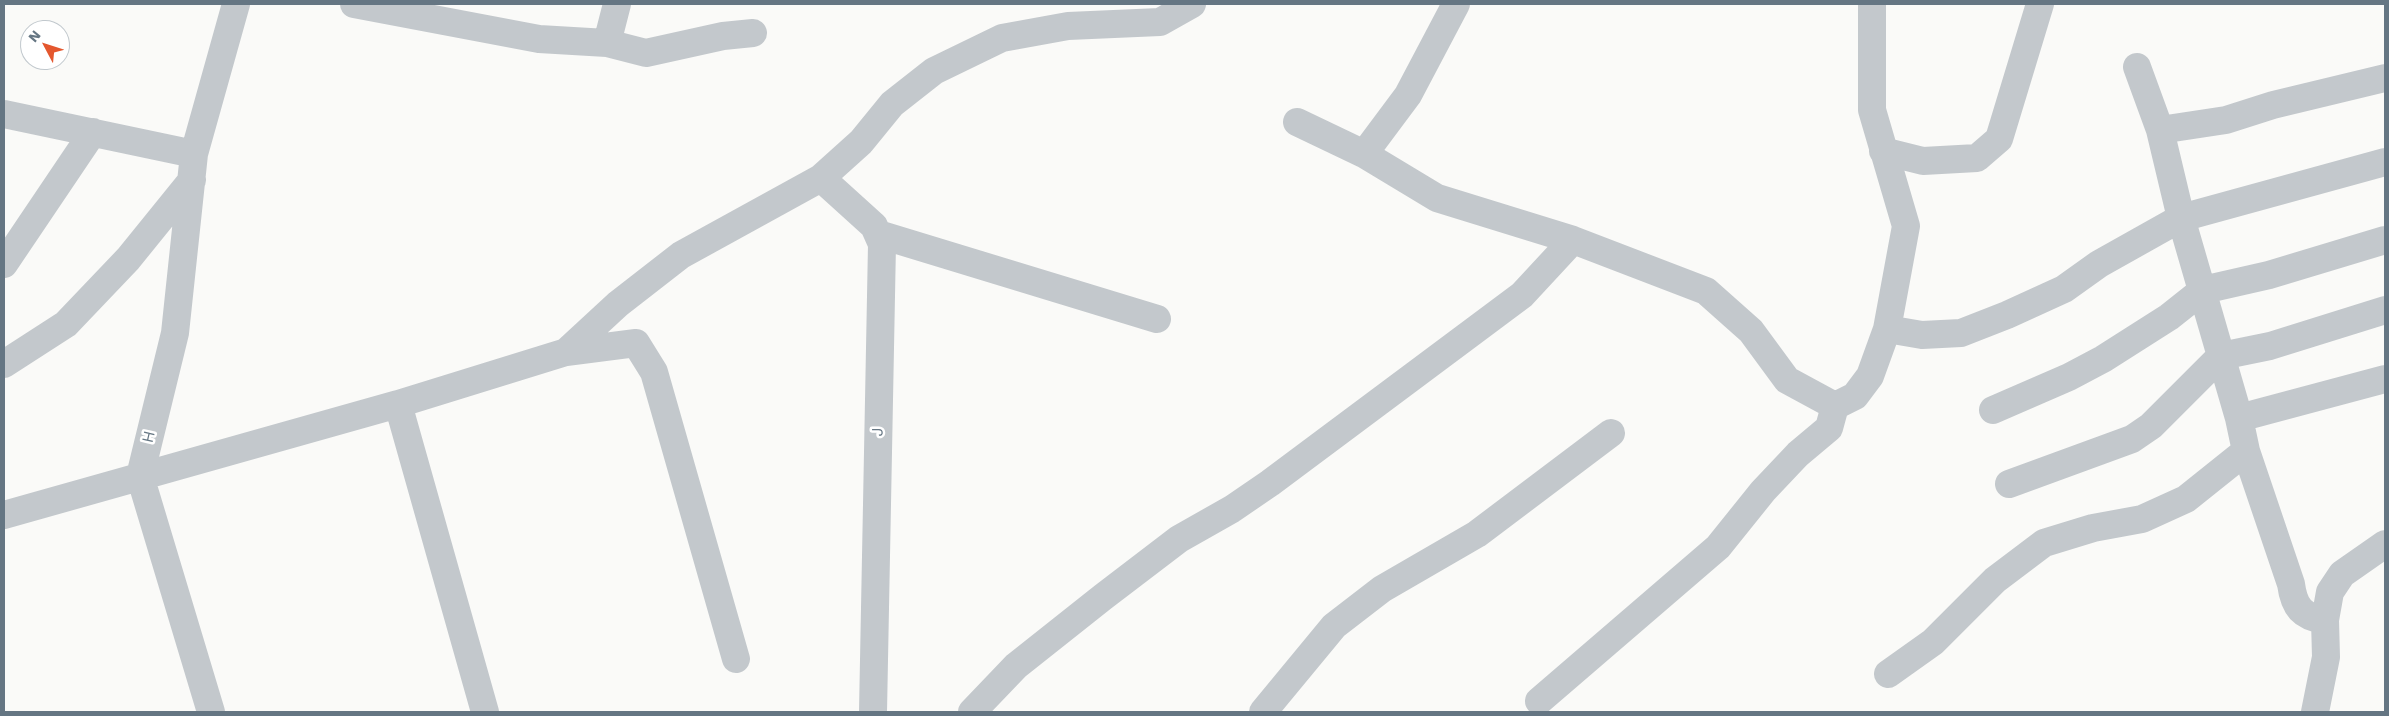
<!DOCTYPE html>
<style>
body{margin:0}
#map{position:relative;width:2389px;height:716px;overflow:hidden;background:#fafaf8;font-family:"Work Sans",sans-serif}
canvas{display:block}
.frame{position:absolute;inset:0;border:5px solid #657683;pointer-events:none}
.north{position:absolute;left:20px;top:20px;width:50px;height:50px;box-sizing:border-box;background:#fff;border:1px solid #c1c8cd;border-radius:50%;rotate:310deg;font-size:14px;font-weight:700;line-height:20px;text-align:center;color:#657683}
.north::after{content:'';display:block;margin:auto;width:18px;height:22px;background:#e4572e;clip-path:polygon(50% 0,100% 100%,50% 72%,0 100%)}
</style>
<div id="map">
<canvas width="2389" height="716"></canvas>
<div class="frame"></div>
<div class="north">N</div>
</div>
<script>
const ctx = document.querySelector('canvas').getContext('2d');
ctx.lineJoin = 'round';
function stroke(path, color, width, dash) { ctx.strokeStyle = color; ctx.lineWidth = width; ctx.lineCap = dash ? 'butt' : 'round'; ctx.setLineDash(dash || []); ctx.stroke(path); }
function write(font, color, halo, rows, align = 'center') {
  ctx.font = font + ' "Work Sans",sans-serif'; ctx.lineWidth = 5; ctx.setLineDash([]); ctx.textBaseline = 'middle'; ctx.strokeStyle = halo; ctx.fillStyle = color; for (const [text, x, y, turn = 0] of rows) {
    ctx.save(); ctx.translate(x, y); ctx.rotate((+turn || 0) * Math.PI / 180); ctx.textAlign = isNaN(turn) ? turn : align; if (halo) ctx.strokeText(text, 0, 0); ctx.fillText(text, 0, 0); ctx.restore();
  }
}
stroke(new Path2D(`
 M354 4 539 39 607 43 646 53 723 36 753 33
 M607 43 617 4
 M2137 67 2160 130 2181 218 2239 418 2246 451 2291 584C2294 607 2302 617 2325 620
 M4 114 194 154
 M1297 122 1364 154 1437 198 1573 240 1706 291 1751 331 1787 380 1835 406 1855 396 1870 376 1887 329 1906 226 1872 110V4
 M2160 130 2226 120 2273 105 2385 78
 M1883 151 1923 161 1977 158 1999 139 2040 4
 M1364 154 1408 95 1456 4
 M821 178 874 226 882 244 873 712
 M878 234 1157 319
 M4 264 93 132
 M1887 329 1922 335 1961 333 2007 315 2064 289 2099 264 2181 218 2385 162
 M566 352 618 304 681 255 821 178 861 142 892 104 934 71 1002 38 1068 26 1160 22 1192 4
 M4 364 66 324 128 259 192 180
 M398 404 485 712
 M1993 410 2069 377 2103 359 2169 317 2203 290 2269 275 2385 240
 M2239 418 2385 379
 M2009 484 2132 439 2151 426 2221 356 2270 346 2385 310
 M4 515 398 404 566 352 636 343 654 372 736 659
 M1888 674 1933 642 1995 580 2044 543 2093 528 2142 519 2186 499 2246 451
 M1539 701 1718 547 1763 491 1798 454 1829 428 1835 406
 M211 712 140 476 175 333 194 154 236 4
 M972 712 1016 666 1103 597 1179 539 1232 509 1270 483 1522 295 1573 240
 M1263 712 1334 626 1382 589 1477 534 1611 433
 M2315 712 2326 657 2325 620 2330 592 2342 574 2385 544`), '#c3c8cc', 28);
write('16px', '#657683', '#fff', [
 ["J",878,432,-89],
 ["H",149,437,-77]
]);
</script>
